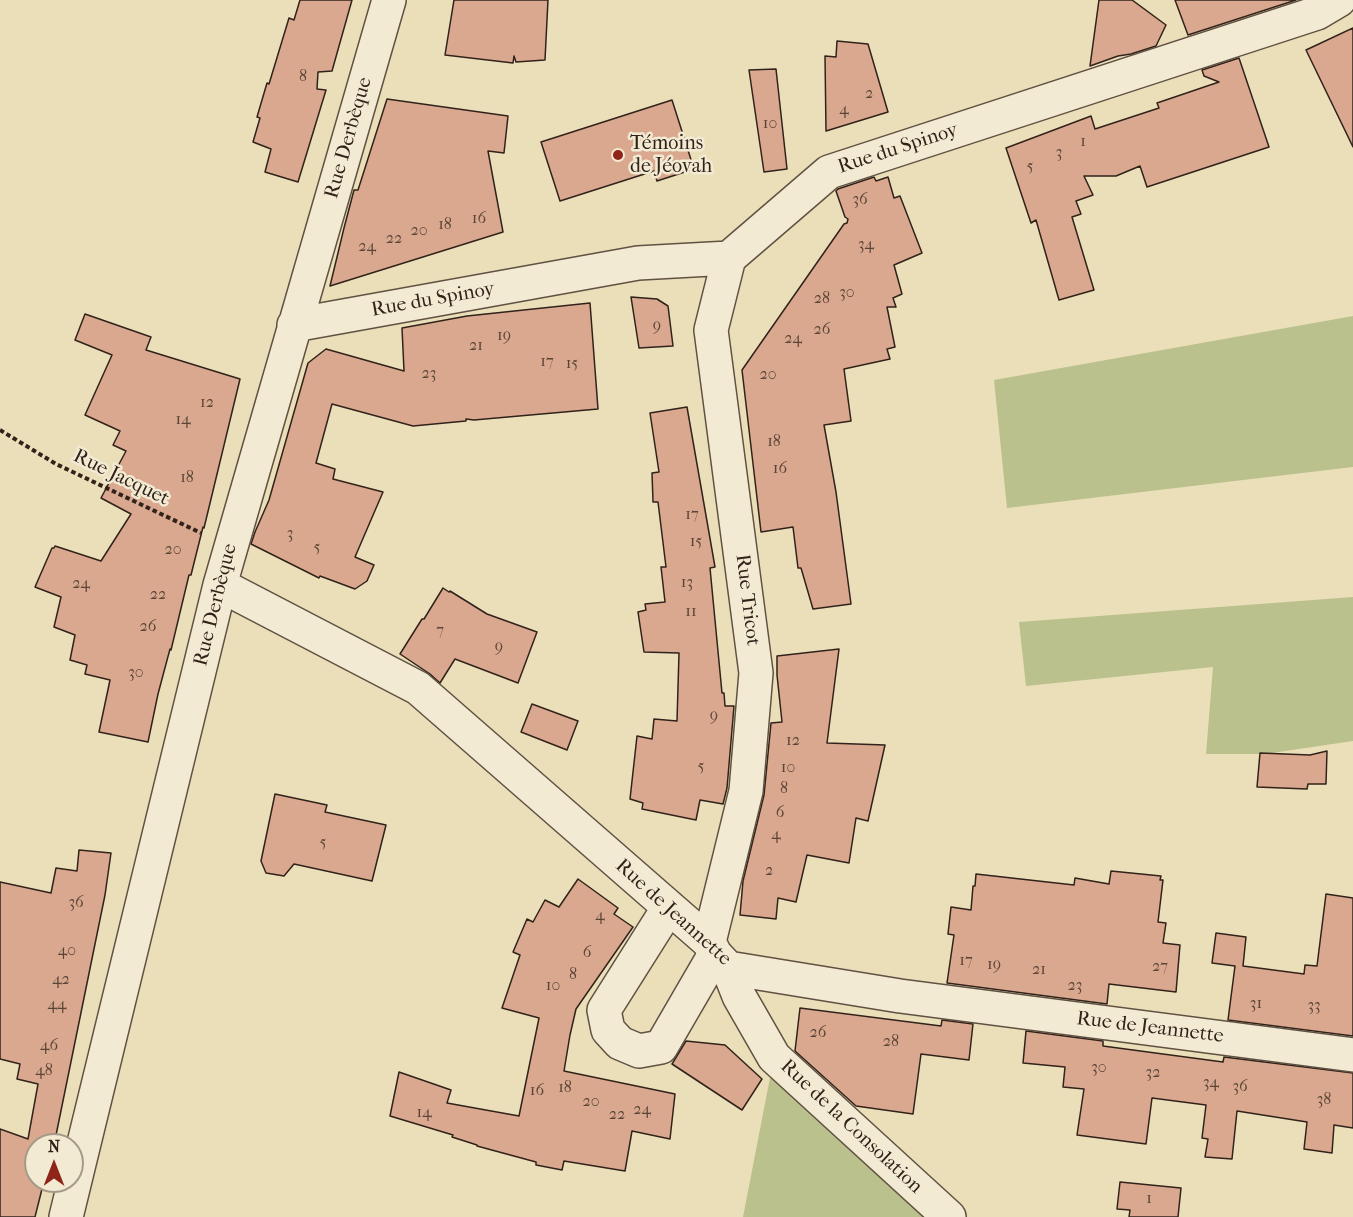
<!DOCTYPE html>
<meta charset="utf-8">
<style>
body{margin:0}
#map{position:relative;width:1353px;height:1217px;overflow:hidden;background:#ebdfba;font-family:"IM FELL French Canon",serif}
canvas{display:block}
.north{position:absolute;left:24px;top:1133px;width:60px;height:60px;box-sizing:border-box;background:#f2ead2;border:2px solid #a59a88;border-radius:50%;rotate:0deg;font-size:16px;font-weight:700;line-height:24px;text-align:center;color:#31221a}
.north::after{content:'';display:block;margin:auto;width:21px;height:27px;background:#8f2418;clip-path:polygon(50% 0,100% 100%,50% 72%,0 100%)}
</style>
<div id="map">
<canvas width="1353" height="1217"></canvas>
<div class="north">N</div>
</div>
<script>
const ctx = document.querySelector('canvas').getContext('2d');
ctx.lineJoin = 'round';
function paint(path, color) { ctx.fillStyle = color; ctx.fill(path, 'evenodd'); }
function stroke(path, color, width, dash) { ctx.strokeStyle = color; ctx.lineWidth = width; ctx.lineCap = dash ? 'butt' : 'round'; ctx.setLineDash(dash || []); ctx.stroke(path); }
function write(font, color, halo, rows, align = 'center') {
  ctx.font = font + ' "IM FELL French Canon",serif'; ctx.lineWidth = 5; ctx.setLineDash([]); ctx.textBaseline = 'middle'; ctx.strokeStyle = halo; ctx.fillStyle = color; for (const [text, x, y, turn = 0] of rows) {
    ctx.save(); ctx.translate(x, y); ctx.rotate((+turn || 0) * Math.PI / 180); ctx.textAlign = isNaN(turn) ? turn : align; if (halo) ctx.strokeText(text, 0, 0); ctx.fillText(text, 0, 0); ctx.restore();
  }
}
paint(new Path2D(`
 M1353 316V467L1007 508 994 380Z
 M1353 597V741L1265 754H1206L1213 667 1026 686 1019 622Z
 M774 1057 948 1217H743Z`), '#bbc18d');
const building = new Path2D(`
 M300 0H352L332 71 318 72 317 89 326 90 298 182 265 172 271 149 253 142 260 118 257 117 267 83 269 84 289 18 294 20Z
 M454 0H548L545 60 516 62 514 56 513 63 445 55Z
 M1099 0H1132L1166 25 1156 46 1131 54 1118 56 1090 66Z
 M1175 0H1296L1188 35Z
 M1353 28V147L1306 50Z
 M837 41 868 44 888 112 826 131 825 56 836 57Z
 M1239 58 1269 147 1147 187 1140 166 1116 176H1084L1093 195 1076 201 1081 214 1072 217 1094 290 1059 300 1036 220 1031 223 1006 148 1091 116 1095 129 1159 108 1157 103 1219 82 1204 76 1202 70Z
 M776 69 787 169 764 172 749 70Z
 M387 99 508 116 504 153 488 151 503 232 330 286 344 228 354 190H358Z
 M672 100 694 169 657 181 654 171 560 201 541 142Z
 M874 177 876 181 888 177 894 198 900 196 922 253 894 265 902 294 893 298 896 307H887L895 347 887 349 890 359 844 369 851 421 824 425 836 492 851 604 813 609 801 568H798L793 527 761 532 742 370 844 224 847 223 848 219 845 217 836 191 838 189Z
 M631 297 657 299 668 306 673 346 639 348Z
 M590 303 598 409 474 420 466 419V421L413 426 332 404 316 463 335 469 333 479 383 492 355 557 374 565 367 581 355 589 320 576 319 578 251 544 255 532 269 500 308 363 326 349 404 371 402 328 467 316Z
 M85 314 151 337 146 350 240 379 204 528 203 527 191 575H189L171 650 170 649 158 694 148 742 99 732 110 680 85 674 87 665 70 660 75 635 54 627 61 597 35 587 52 548H54L55 546 101 561 131 514 101 498 126 451 113 445 120 431 85 415 112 355 75 340Z
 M687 407 715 567 710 568 722 693H724L725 706H734L727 788 723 804 700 800 696 820 642 809 643 803 630 799 637 736 652 739 654 719 677 721 679 653 644 652 638 612 646 610 645 604 665 602 661 567H666L658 502H653L652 473 659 472 650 413Z
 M443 588 449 592 450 591 487 614 537 632 518 683 455 659 440 683 430 674 400 654 422 619H424Z
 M839 649 827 743 885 745 868 821 856 818 849 863 807 855 796 902 778 898 776 919 740 915 743 881 764 795 771 723 782 722 777 675V656Z
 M532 704 578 721 567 750 521 732Z
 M1327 751 1326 784H1308L1307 789 1257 787 1260 753 1310 755Z
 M275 794 327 805 325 812 386 825 372 881 294 864 284 876 266 873 261 861Z
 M79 850 111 853 105 895 54 1145H36V1181H44L35 1217H0V1129L28 1139 38 1084 17 1079 20 1064 0 1059V882L51 893 56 868 77 871Z
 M1111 871 1161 876 1160 880H1163L1158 922 1166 923 1163 943 1180 945 1176 992 1109 984 1107 1004 947 983 954 935 948 934 951 907 971 910 973 886H975L976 874 1074 885 1075 878 1109 884Z
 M578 879 618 908 614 914 633 927 576 1009 570 1035 564 1071 675 1094 670 1139 632 1131 625 1171 564 1161 562 1170 536 1165V1162L477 1146V1145L452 1137 453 1135 390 1116 399 1072 451 1090 447 1103 519 1116 539 1018 502 1008 520 955 513 952 527 919 533 922 545 900 559 907Z
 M1326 894 1353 898V1036L1228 1020 1235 966 1212 963 1216 933 1246 937 1243 966 1304 974 1305 965 1317 966Z
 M800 1008 941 1026 942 1020 973 1024 969 1060 921 1054 913 1114 856 1106 795 1051Z
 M1026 1031 1103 1041V1046L1223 1062 1224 1057 1353 1073V1128L1334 1125 1332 1153 1304 1149 1307 1122 1237 1111 1232 1159 1205 1157 1208 1139 1202 1138 1206 1105 1152 1098 1146 1144 1077 1135 1084 1089 1063 1087 1065 1067 1023 1063Z
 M686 1041 725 1045 762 1079 742 1110 672 1064Z
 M1120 1182 1181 1188 1178 1217H1129L1130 1210 1117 1209Z`);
paint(building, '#d9a88f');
stroke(building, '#31221a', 1.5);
const minor = new Path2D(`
 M294 325 638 263 729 258 829 172 1317 13 1339 0
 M220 585 418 688 709 942 715 954 728 968 900 996 1353 1055
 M669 907 604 1010 608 1030 620 1043 639 1051 661 1047 715 954
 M709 942 746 791 756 673 711 330 729 258
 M728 968 739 996 774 1057 949 1217
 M66 1217 220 585 389 0`);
stroke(minor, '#605142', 36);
stroke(new Path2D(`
 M0 430 56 464 201 533`), '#31221a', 4, [4.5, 3]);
stroke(minor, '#f2ead2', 33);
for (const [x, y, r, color] of [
 [618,155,6,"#8f2418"]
]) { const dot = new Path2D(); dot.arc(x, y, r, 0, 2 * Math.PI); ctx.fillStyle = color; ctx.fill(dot); stroke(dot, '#f2ead2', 2); }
write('16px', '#5b4437', null, [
 ["8",303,77],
 ["2",869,94],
 ["4",844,110],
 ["10",770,124],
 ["1",1083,142],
 ["3",1059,153],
 ["5",1030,167],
 ["36",860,200],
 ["16",479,219],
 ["18",445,225],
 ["20",419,231],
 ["22",394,239],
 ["34",866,245],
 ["24",367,247],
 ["30",847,293],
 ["28",822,299],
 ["9",657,326],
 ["26",822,330],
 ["19",504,336],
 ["24",793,339],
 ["21",476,346],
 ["17",547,362],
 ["15",572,364],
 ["23",429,374],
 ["20",768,375],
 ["12",207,403],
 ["14",183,420],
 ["18",774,442],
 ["16",780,469],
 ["18",187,478],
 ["17",692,515],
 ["3",290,534],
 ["15",696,542],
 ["5",317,548],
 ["20",173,550],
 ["13",687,583],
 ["24",81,584],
 ["22",158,595],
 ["11",691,612],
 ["26",148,627],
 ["7",440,631],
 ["9",499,647],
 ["30",136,673],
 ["9",714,716],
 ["12",793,741],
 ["5",701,767],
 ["10",788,768],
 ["8",784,789],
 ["6",780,813],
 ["4",776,835],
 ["5",323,843],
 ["2",769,871],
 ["36",76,903],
 ["4",600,916],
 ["40",67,951],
 ["6",587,953],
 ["17",966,961],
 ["19",994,965],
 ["27",1160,967],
 ["21",1039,970],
 ["8",573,975],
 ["42",61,980],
 ["10",553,986],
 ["23",1075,986],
 ["31",1256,1004],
 ["44",57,1005],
 ["33",1314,1006],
 ["26",818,1033],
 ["28",891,1042],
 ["46",49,1046],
 ["30",1099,1068],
 ["48",44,1071],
 ["32",1153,1073],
 ["34",1211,1083],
 ["36",1240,1087],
 ["18",565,1088],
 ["16",537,1091],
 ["38",1324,1100],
 ["20",591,1102],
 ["24",642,1110],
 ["14",424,1113],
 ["22",617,1115],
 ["1",1149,1199]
]);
write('20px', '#31221a', '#f2ead2', [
 ["Rue Derbèque",349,138,-74],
 ["Rue du Spinoy",898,149,-18],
 ["Rue du Spinoy",433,300,-10],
 ["Rue Jacquet",121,478,26],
 ["Rue Tricot",747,600,83],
 ["Rue Derbèque",216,605,-76],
 ["Rue de Jeannette",673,913,42],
 ["Rue de Jeannette",1150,1028,7],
 ["Rue de la Consolation",851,1127,43]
]);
write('20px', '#31221a', '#f2ead2', [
 ["Témoins",630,144],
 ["de Jéovah",630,167]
], 'left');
</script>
